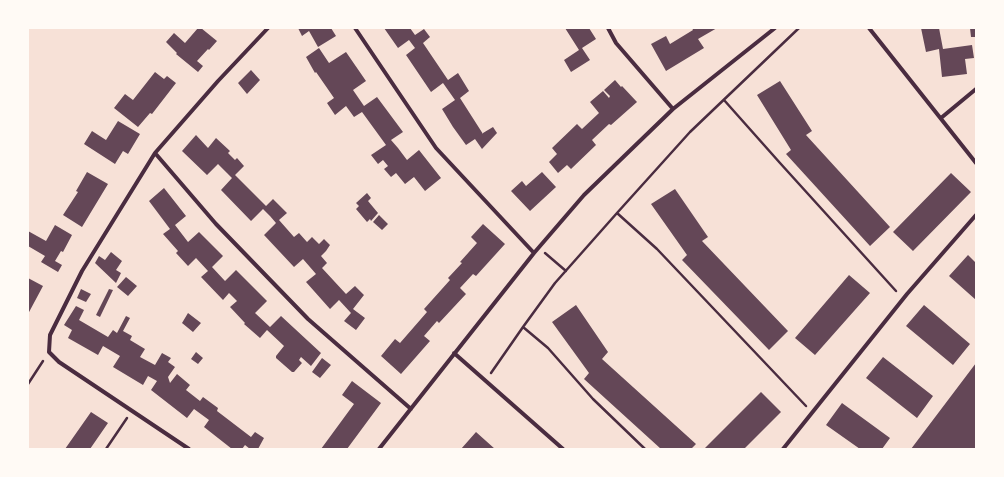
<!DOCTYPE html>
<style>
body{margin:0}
#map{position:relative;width:1004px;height:477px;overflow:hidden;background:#f7e1d7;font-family:Lato,sans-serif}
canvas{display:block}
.frame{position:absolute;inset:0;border:29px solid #fffaf5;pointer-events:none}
</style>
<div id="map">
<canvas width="1004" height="477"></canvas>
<div class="frame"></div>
</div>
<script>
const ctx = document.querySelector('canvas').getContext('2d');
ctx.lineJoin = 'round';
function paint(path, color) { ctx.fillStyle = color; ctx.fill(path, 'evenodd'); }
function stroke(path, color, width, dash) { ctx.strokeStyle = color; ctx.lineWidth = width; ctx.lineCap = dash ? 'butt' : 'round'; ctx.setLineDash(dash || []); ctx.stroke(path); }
paint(new Path2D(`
 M198 28H201L217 41 209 50 208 49 197 61 203 66 198 72 176 54 177 53 166 42 174 33 185 43Z
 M298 28H331L336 36 318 47 309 31 302 36Z
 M384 28H410L415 35 424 29 430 37 423 43 448 80 458 73 469 91 460 98 483 134V133L493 127 497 133 482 149 475 139 466 145 453 127 442 109 455 100 443 83 431 92 406 55 415 48 409 40 398 48Z
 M565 28H589L596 39 582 48 590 60 571 72 564 60 579 50Z
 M692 28H717L698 39 704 48 666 71 651 44 666 36 670 44 693 30Z
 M921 28H939L943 49 972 45 974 58 965 59 967 74 942 77 939 49 926 52Z
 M970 28H976V37H971Z
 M319 48 329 63 346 52 366 81 353 90 364 106 377 97 403 132 391 140 398 148 407 160 419 150 441 178 425 191 414 177 405 184 396 173 391 177 384 169 388 166 383 160 378 164 371 155 386 145 362 112 354 117 346 106 335 115 327 103 334 98 316 72 315 73 306 57Z
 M251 70 260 80 247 94 238 83Z
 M155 72 164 79 167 76 176 83 152 114 150 113 138 127 114 108 125 94 133 100Z
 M615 80 621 87 622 86 637 102 611 125 609 124 592 140 596 145 571 169 567 165 558 173 549 162 557 154 552 148 577 124 582 129 599 113 590 102 603 91 609 98 610 96 604 90Z
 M780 81 812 131 806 135 890 227 870 246 786 154 791 150 757 95Z
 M118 121 140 134 128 154 123 151 115 164 84 144 92 131 106 140Z
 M196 135 208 148 216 138 230 151 228 153 235 160 237 158 244 166 235 175 266 206 273 199 287 213 279 220 294 237 299 233 307 242 312 237 319 244 324 239 330 245 326 251 321 256 327 263 322 268 346 294 355 286 364 295 353 309 365 318 356 330 344 321 351 313 339 300 330 309 306 282 316 274 303 259 294 267 264 235 276 223 270 216 263 209 251 221 221 190 232 178 218 164 207 175 182 151Z
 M87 172 108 184 82 227 63 215 78 192 76 191Z
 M542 172 556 187 530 211 511 191 522 181 526 186Z
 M951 173 971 192 913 251 893 232Z
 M164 188 186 216 175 225 188 242 199 232 223 256 212 267 225 281 236 270 267 301 255 313 270 327 281 316 321 353 311 366 301 357 299 360 302 363 294 372H292L276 358V356L284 346 283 345 267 330 260 338 244 324 245 323 230 307 237 301 229 293 223 300 201 277 208 271 196 258 188 266 176 253 178 251 163 234 170 229 149 201Z
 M675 189 708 237 702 241 788 331 769 350 682 260 687 255 651 204Z
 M367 193 371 198 368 201 378 213 371 221 370 219 367 222 356 209 359 206 356 203Z
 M379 215 388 224 382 230 373 222Z
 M483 224 505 244 476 276 473 274 460 288 466 294 439 323 437 321 424 336 430 341 401 374 381 356 395 339 400 343 427 312 424 309 450 280 448 278 462 263 460 262 477 243 471 237Z
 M55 225 72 235 63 252 61 251 55 261 62 265 58 272 41 262 45 256 28 246V231L46 241Z
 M111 252 122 261 116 270 121 273 116 283 95 263 99 256 105 260Z
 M968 255 976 263V300L949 276Z
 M849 275 870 293 815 355 795 338Z
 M126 277 137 286 128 296 117 287Z
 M28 278 43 286 28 314Z
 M81 289 91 294 86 302 77 298Z
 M109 289 113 290 100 317 96 315Z
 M576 305 608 352 602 359 696 444 691 449H661L584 379 589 373 552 322Z
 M924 305 970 344 953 365 906 326Z
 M76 306 84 310 79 320 108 337 113 330 117 333 126 316 130 318 123 331 132 336 130 340 145 349 140 357 155 365 162 353 171 358 168 362 175 367 168 377 170 383 177 374 190 385 186 390 200 401 203 397 218 408 217 411 251 437 255 432 264 438 258 449H250L245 445 242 449H232L204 427 209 420 194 409 187 418 151 390 157 381 148 376 143 385 113 367 120 356 103 346 98 355 68 338 72 330 64 325Z
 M188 313 201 323 193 332 182 323Z
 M196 352 203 358 198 364 191 359Z
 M883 357 933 396 917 418 866 378Z
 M322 358 331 365 320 378 312 372Z
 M976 363V449H911Z
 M352 381 381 403 347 449H321L354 404 342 395Z
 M761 392 781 412 744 449H704Z
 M842 403 890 438 882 449H860L826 425Z
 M91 412 108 423 90 449H65Z
 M476 432 495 449H461Z`), '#644757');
stroke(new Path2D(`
 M724 100 780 163 896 291
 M617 213 657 249 806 406
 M545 253 566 271
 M523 327 548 348 593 399 645 449
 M491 373 523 327 555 283 617 213 690 132 799 28
 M28 384 43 361
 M106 449 127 418`), '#4a2c40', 2.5);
stroke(new Path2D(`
 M355 28 436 148 534 253
 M608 28 616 43 673 109
 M869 28 976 163
 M941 118 976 89
 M155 153 216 224 308 319 411 409
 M454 353 563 449
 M189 449 59 362 49 352 50 335 82 271 155 153 218 81 268 28
 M379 449 534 253 584 195 673 109 775 28
 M783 449 907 294 976 215`), '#4a2c40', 4);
</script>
